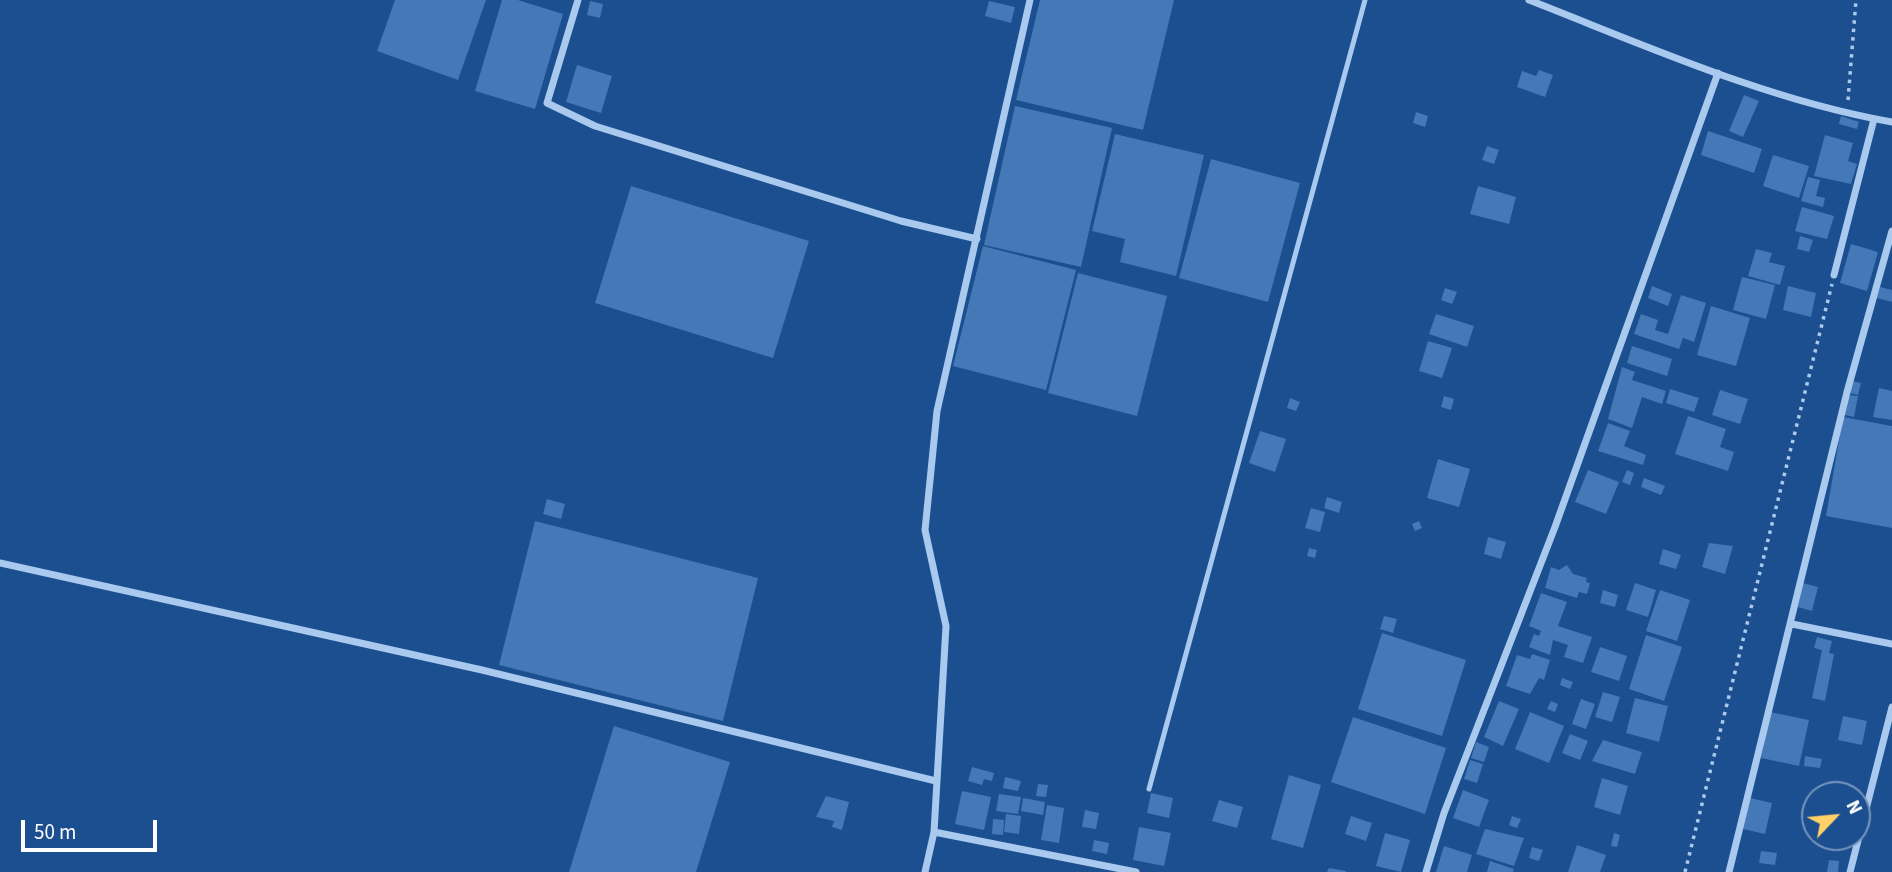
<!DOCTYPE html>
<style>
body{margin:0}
#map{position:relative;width:1892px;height:872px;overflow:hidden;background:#1b4f8f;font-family:"Source Sans 3",sans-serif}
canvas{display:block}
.north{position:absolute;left:1801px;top:781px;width:70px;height:70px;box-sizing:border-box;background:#1b4f8f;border:2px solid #7695bc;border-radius:50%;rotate:64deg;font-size:19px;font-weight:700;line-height:28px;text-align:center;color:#fff}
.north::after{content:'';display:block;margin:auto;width:24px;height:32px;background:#ffd166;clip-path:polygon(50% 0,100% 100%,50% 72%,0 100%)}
.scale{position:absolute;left:21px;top:820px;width:136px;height:32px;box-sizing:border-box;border:4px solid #fff;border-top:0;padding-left:9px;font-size:21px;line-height:24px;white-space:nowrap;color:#fff;-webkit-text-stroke:5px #1b4f8f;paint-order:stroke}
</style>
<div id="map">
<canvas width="1892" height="872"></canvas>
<div class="north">N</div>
<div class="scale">50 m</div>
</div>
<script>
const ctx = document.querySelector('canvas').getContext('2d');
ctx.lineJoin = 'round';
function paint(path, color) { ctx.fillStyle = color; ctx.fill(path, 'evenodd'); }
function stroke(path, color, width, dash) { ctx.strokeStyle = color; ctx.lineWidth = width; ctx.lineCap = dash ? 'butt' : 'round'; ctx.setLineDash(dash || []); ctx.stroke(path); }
paint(new Path2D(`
 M395 0H486L458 80 377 51Z
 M502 0H518L563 14 535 109 475 91Z
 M1040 0H1174L1143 130 1016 100Z
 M590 1 603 4 600 18 587 15Z
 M989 1 1015 7 1011 23 985 16Z
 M577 65 612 76 601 113 566 102Z
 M1539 70 1553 75 1545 97 1517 87 1522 71 1536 76Z
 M1744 95 1759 101 1743 137 1729 131Z
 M1015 106 1112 128 1081 267 984 245Z
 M1416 112 1428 116 1425 127 1413 123Z
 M1841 116 1859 122 1857 129 1839 124Z
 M1708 131 1762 149 1754 173 1701 155Z
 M1115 134 1204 155 1176 276 1120 262 1125 239 1092 231Z
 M1825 135 1853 143 1848 161 1857 164 1851 184 1814 176Z
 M1487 146 1499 150 1494 164 1482 160Z
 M1773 155 1809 166 1799 198 1763 186Z
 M1211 159 1300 183 1268 302 1179 278Z
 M1808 177 1820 180 1816 196 1825 198 1823 207 1801 201Z
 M631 186 809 241 773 358 595 303Z
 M1478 186 1516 197 1509 224 1470 214Z
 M1802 207 1834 216 1827 239 1795 231Z
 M1800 236 1813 240 1809 252 1797 249Z
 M1851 244 1878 252 1867 291 1840 283Z
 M983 246 1076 270 1046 390 953 366Z
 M1756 249 1772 253 1769 262 1785 266 1780 285 1748 276Z
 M1078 273 1167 296 1137 416 1048 393Z
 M1742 277 1775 285 1766 319 1733 310Z
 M1652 286 1672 294 1668 306 1648 298Z
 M1788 286 1816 293 1811 317 1783 310Z
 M1880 287 1892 290V302L1877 298Z
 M1445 288 1457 292 1452 304 1441 300Z
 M1681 295 1706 303 1694 342 1683 338 1679 349 1634 334 1641 314 1658 320 1655 330 1668 334Z
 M1711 306 1750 318 1736 366 1697 355Z
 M1436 314 1474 326 1467 347 1429 334Z
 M1428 341 1452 348 1442 378 1419 371Z
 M1632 346 1672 359 1667 376 1627 363Z
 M1622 367 1635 372 1632 380 1666 391 1662 404 1642 397 1632 428 1608 419Z
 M1852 381 1861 383 1858 395 1849 393Z
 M1879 388 1892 391V420L1873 417Z
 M1670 389 1699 398 1694 412 1666 403Z
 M1720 390 1748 399 1740 424 1712 415Z
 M1848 395 1858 396 1854 417 1845 415Z
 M1444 396 1454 399 1451 410 1441 407Z
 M1290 398 1300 402 1296 411 1287 408Z
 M1688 416 1726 429 1720 447 1734 452 1728 471 1675 454Z
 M1843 417 1892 426V528L1826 516Z
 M1608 423 1630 431 1624 446 1646 455 1643 465 1598 451Z
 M1260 431 1286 439 1275 472 1249 463Z
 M1438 459 1470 469 1459 507 1427 498Z
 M1588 470 1619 482 1606 514 1575 502Z
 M1627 470 1634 473 1630 485 1622 482Z
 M1644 478 1665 486 1661 495 1641 487Z
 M1327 497 1342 502 1339 513 1324 508Z
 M547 499 565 504 561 519 543 514Z
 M1311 508 1325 512 1320 532 1305 528Z
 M535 521 758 578 723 721 499 665Z
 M1419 521 1422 528 1415 531 1412 524Z
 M1488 537 1506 542 1501 559 1484 554Z
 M1709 543 1733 546 1725 574 1702 567Z
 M1309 548 1317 550 1315 558 1307 556Z
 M1663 549 1681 555 1676 569 1659 564Z
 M1567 565 1573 574 1587 578 1586 582 1590 583 1587 594 1579 592 1577 598 1545 588 1551 567 1559 570Z
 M1635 583 1656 590 1648 617 1626 610Z
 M1803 583 1818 587 1812 611 1798 607Z
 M1603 590 1618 595 1615 607 1600 603Z
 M1660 590 1690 600 1677 641 1646 631Z
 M1541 593 1567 602 1558 626 1592 637 1583 663 1564 657 1568 645 1553 640 1550 655 1529 647 1534 634 1539 636 1541 631 1529 626Z
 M1384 616 1397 619 1393 633 1380 629Z
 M1382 633 1466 660 1442 736 1358 709Z
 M1646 635 1682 647 1664 701 1629 689Z
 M1817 637 1832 641 1829 653 1834 654 1825 701 1812 698 1822 650 1814 648Z
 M1600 647 1627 656 1619 681 1591 672Z
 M1532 654 1550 660 1544 680 1539 678 1530 694 1506 686 1517 655 1530 659Z
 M1562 678 1573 682 1570 689 1560 685Z
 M1603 692 1620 697 1612 722 1595 717Z
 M1635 698 1668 706 1659 742 1626 733Z
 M1581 699 1595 704 1586 729 1572 724Z
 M1499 701 1519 709 1503 746 1484 737Z
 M1551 701 1558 704 1555 712 1547 709Z
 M1530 712 1564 726 1549 763 1515 749Z
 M1770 712 1809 720 1799 766 1761 758Z
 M1843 716 1867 721 1862 745 1838 740Z
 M1353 717 1446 748 1425 814 1331 782Z
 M614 726 730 762 696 872H569Z
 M1570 734 1588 741 1580 760 1562 753Z
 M1603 740 1642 752 1635 774 1592 761Z
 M1476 742 1489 747 1484 762 1471 758Z
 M1805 756 1822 759 1820 768 1804 766Z
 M1470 760 1483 764 1477 783 1464 779Z
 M972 767 994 773 992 781 984 779 982 785 968 781Z
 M1289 775 1321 785 1303 848 1271 839Z
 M1005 777 1021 781 1018 791 1003 788Z
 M1602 778 1628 786 1620 815 1594 807Z
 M1038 784 1048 785 1046 797 1036 796Z
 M1463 790 1489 800 1479 827 1453 818Z
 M962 791 991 797 984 830 955 824Z
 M1151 793 1173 798 1169 818 1147 813Z
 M999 794 1021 797 1018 814 996 811Z
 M826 796 849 802 842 830 832 827 834 821 816 817Z
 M1023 798 1045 802 1043 815 1021 811Z
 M1750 798 1772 803 1765 834 1743 829Z
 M1219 800 1243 807 1237 828 1212 821Z
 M1047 805 1064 808 1059 843 1041 840Z
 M1085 810 1099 813 1096 829 1082 827Z
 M1006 814 1021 816 1019 834 1004 832Z
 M1351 816 1372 823 1366 841 1345 834Z
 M1512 816 1521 819 1517 828 1509 825Z
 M993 819 1004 820 1003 835 992 834Z
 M1139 827 1171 833 1164 866 1133 860Z
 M1485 829 1524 838 1514 866 1476 854Z
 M1385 833 1410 840 1401 872 1376 866Z
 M1614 833 1620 835 1617 847 1611 846Z
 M1094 840 1109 843 1107 854 1092 851Z
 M1577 845 1606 855 1600 872H1568Z
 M1444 846 1472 855 1467 872H1436Z
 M1532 847 1543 850 1539 861 1529 858Z
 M1761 851 1777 853 1775 865 1759 863Z
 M1829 860 1839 861 1838 872H1827Z
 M1490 861 1514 869 1513 872H1487Z
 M1329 868 1346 871V872H1327Z`), '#4478b7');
stroke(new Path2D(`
 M1848 100 1856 0
 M1685 872 1832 284`), '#a9c9ee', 3.5, [3.5, 5]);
stroke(new Path2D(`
 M1149 789 1365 0`), '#a9c9ee', 5);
stroke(new Path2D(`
 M578 0 547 103 595 126 901 221 977 239
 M1529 0C1647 46 1767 100 1892 122
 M1834 275 1874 119
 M0 563 482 670 936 781
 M1792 624 1892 644
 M934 832 1136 872
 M925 872 934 832 946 626 925 530 937 411 1030 0
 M1426 872 1444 813 1555 527 1718 73
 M1729 872 1847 392 1892 231
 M1850 872 1892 707`), '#a9c9ee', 7);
</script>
